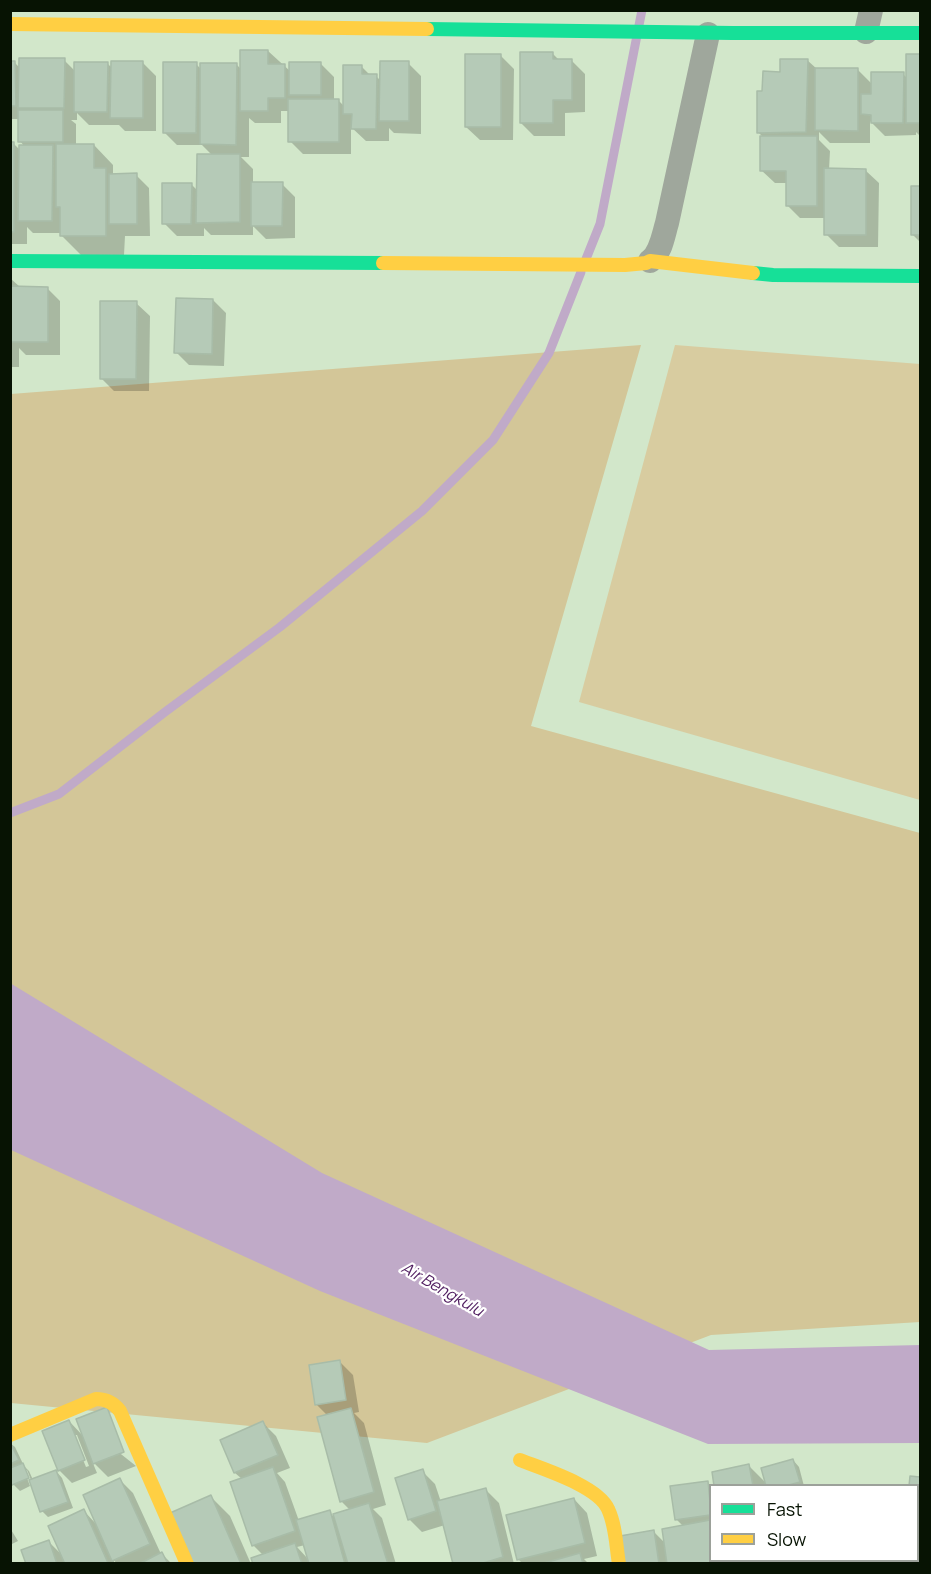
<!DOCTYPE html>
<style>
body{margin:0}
#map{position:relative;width:931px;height:1574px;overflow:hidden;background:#d2e7ca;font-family:Manrope,sans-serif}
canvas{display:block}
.frame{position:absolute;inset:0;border:12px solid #071303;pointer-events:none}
.legend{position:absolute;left:709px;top:1484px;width:210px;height:78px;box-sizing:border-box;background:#fff;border:2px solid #9ca19a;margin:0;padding:8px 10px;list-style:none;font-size:18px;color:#071303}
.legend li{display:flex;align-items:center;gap:12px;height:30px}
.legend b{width:30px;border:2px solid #9ca19a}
</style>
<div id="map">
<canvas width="931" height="1574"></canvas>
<div class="frame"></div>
<ul class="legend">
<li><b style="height:8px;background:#16e098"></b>Fast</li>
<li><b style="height:8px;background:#ffcf43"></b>Slow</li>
</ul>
</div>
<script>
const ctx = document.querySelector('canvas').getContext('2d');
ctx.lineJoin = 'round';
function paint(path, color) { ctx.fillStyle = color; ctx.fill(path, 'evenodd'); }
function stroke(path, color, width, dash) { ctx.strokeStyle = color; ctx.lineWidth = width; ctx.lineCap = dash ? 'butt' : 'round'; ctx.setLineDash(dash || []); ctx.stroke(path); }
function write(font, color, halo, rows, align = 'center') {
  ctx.font = font + ' Manrope,sans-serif'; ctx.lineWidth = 4.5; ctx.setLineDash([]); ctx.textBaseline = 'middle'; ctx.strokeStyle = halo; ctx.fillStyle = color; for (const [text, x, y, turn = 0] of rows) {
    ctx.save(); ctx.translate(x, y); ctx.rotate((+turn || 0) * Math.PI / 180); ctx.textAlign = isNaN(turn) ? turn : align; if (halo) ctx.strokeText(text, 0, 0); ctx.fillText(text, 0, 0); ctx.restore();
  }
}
paint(new Path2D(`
 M675 345 920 364V800L579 702Z`), '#d8cca0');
paint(new Path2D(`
 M641 345 531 726 920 833V1322L711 1335 427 1443 11 1403V394Z`), '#d3c698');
paint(new Path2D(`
 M10 983 322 1173 709 1350 920 1345V1443L708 1444 320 1291 11 1150Z`), '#c0aac8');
paint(new Path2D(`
 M268 51 290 71 320 63 334 77V100H338L344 106 361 66 371 76H376L381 81 408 63 421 76V134L394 133 389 128V141H366L351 127V154H303L290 141V111H281V123H255L249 118V157H241L253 169V184H282L295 197V238L266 239 253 226V235H211L204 228V236H177L164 223 191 184 198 191 213 156 202 145H177L164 132 196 64 201 69 237 65 242 70Z
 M552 53 560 61H572L585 74V112L565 113V136H534L521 123Z
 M501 56 514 69 513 140H480L466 127Z
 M908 56H920V136L916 132V135L885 136 870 121V143H830L819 132V140L830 151 829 170H865L879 183 878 247H839L826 234V218H800L787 205V183H775L761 170 764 138 758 132 764 93 782 73 807 60 817 69 858 70 873 85 903 74 907 78Z
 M64 60 76 72 107 63 112 68 143 63 156 76V131H125L119 125H89L77 113V120H71L76 124V145H94L113 165V175H136L149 188 150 236H125L124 255H81L62 236V233H33L27 227V244H10V144H14L20 150 25 147 20 141V119H10V63H15L20 68Z
 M913 187H920V242L912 234Z
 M10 278 20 287 47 288 60 301V355H26L19 348V367H10Z
 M213 300 226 313 224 366 189 365 176 352Z
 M136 303 150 316 149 391H114L101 378Z
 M340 1362 353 1375 359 1412 354 1413 364 1423 386 1505 373 1509 382 1518 396 1564H254L263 1555 253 1545 242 1479 235 1473 222 1441 263 1423 276 1436 290 1468 277 1473 285 1482 299 1521 329 1512 333 1516 350 1510 341 1501 328 1416 316 1404ZM305 1545 309 1560 297 1547Z
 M78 1420 136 1466 108 1477 92 1461 97 1473 72 1483 59 1470 69 1421 85 1438ZM73 1435H77L89 1466 86 1467Z
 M10 1443 15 1447 24 1466 29 1471 33 1480 56 1471 62 1478 73 1508 48 1517 42 1511 32 1485 20 1491 13 1484 10 1477ZM24 1470H27L33 1485 30 1486Z
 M793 1460 799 1467 804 1486H716L749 1466 767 1484Z
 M422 1471 435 1484 441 1502 486 1490 499 1503 514 1564H454L445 1525 422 1532 409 1519Z
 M912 1477 920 1479V1544L918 1543V1486Z
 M120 1480 133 1493 161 1554H162L172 1564H117L113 1559 115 1564H28L49 1542 63 1556 84 1511 97 1525Z
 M707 1483 710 1486V1560H818L821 1564H626L654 1532 666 1544 684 1527 676 1519Z
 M211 1497 230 1516 251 1564H194Z
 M574 1499 587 1513 597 1556 584 1559 589 1564H523L518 1559Z
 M10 1528 18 1541 10 1545Z
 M905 1560H909L912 1564H894Z`), '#0003');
stroke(new Path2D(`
 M586 259 600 224 642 10
 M10 813 59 794 165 712 280 627 422 511 493 440 549 353 581 272`), '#c0aac8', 9);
const building = new Path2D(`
 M240 50H268V64H285V98H268V111H240Z
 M520 52H553V59H572V100H553V123H520Z
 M465 54H501V127H465Z
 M906 54H920V123H906Z
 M19 58H65L64 108H18Z
 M780 59H808L806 132 757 133V91H762L763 71 780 72Z
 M10 61H15L16 106H10Z
 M111 61H143V118H110Z
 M380 61H409V121H379Z
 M74 62H108L107 112H74Z
 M163 62H197L196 133H163Z
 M289 62H321V95H289Z
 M200 63H237L236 145 200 144Z
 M343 65H362V74H377L376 129H351L352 114H343Z
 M815 68H858V131L815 130Z
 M871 72H904L903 123H871V115L861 114V94H871Z
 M288 99H339V142H288Z
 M18 110H63V142H18Z
 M760 136H817V206H786V171H760Z
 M10 142H14V232H10Z
 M56 144H94V168H106V236H60V207H56Z
 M19 145H53L52 221H18Z
 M197 154H240V222L196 223Z
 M824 168 866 169V235H824Z
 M137 173V224H109V174Z
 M251 182H283L282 226H251Z
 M162 183H192L191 224H162Z
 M911 186H920V235H911Z
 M11 286 48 287V342H11Z
 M176 298 213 299 212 354 174 353Z
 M100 301H137L136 379H100Z
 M340 1360 346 1400 315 1405 309 1365Z
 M107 1407 124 1452 93 1464 76 1419Z
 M351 1408 374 1492 340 1502 317 1417Z
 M69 1420 85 1460 58 1471 42 1431Z
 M263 1421 278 1455 234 1473 220 1440Z
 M10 1443 19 1460 10 1464Z
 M793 1459 800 1482 785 1486H766L761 1468Z
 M23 1463 29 1478 12 1485 10 1481V1468Z
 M749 1464 753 1486H714L712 1472Z
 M273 1467 295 1531 252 1546 230 1482Z
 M423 1469 436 1511 408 1520 395 1478Z
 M56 1470 68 1502 40 1512 29 1480Z
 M910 1476 920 1477V1534L918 1533V1486H909Z
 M120 1478 150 1544 112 1561 83 1495Z
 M708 1481 710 1502V1515L675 1520 670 1486Z
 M486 1488 503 1557 480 1564H453L437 1501Z
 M211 1495 241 1564H192L170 1513Z
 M574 1498 585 1543 517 1560 506 1515Z
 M369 1503 388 1564H348L333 1514Z
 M84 1509 108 1563V1564H65L48 1526Z
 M330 1510 345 1564H309L296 1520Z
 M710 1520V1560H722L723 1564H667L662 1529Z
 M654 1530 659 1564H624L620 1536Z
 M49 1540 57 1564H26L21 1550Z
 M295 1543 302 1564H253L251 1558Z
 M162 1552 168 1564H139Z
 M580 1553 583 1564H541Z
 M729 1560H768V1564H729Z
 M781 1560H811L812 1564H781Z
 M822 1560H852L853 1564H823Z`);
paint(building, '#b5cab7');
stroke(building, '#a8bca8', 1.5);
stroke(new Path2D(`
 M866 32 871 10
 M650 261C661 253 663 236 667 223L708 34`), '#9fa79c', 24);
stroke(new Path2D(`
 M427 29 733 33H920
 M10 261 383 263
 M753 273 773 275 920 276`), '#16e098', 14);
stroke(new Path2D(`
 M10 24 427 29
 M383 263 625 265 646 263 650 261 753 273
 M10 1435 96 1399C107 1399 114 1403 120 1411L187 1564
 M520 1460C543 1469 598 1486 608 1509 616 1526 616 1546 619 1564`), '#ffcf43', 14);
write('italic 16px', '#501d60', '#fff', [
 ["Air Bengkulu",442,1290,30]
]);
</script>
